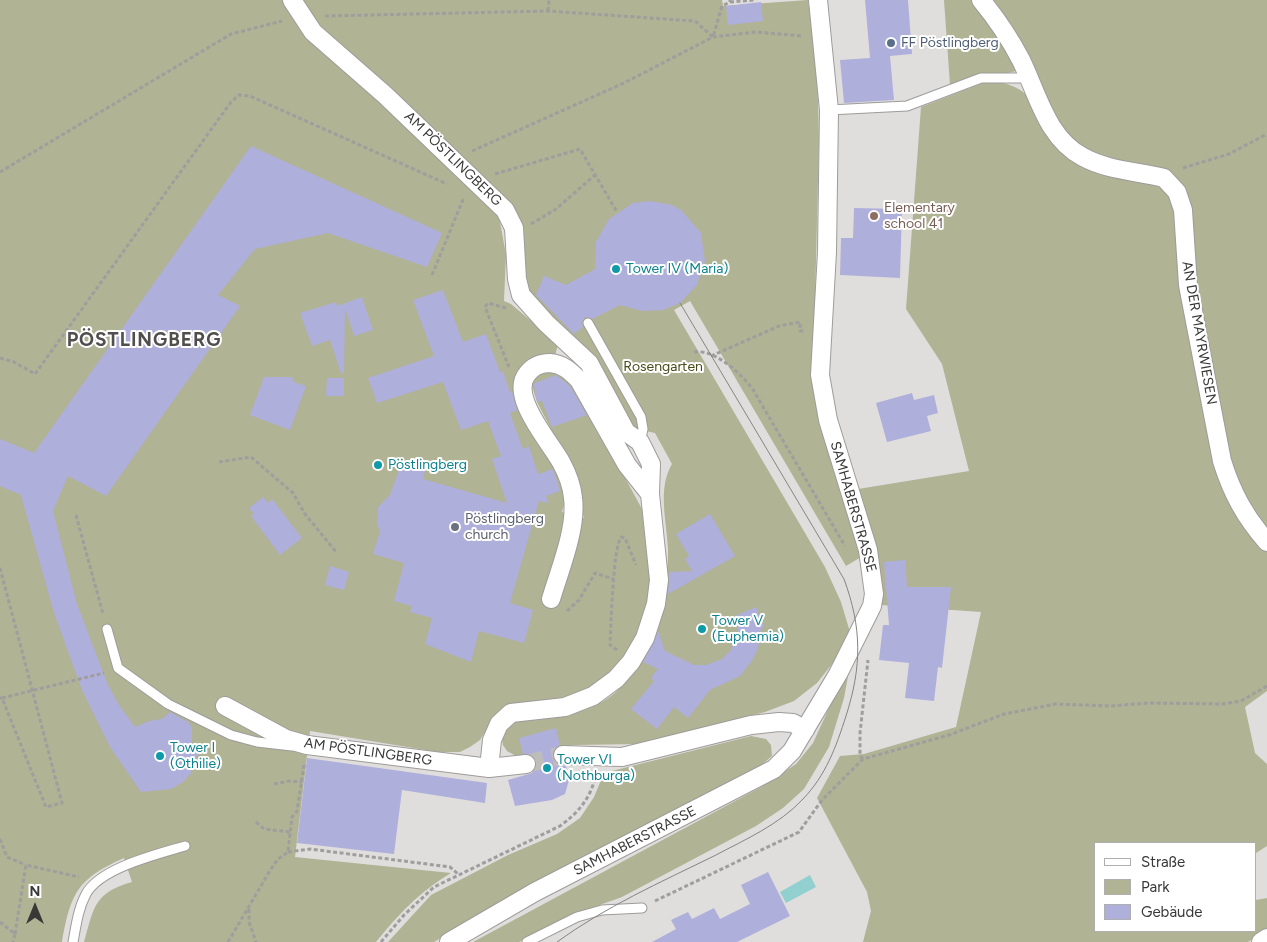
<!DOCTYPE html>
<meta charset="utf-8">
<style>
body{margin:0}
#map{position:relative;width:1267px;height:942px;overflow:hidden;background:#e0dedc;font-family:Figtree,sans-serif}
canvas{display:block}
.legend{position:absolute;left:1094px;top:842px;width:162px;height:90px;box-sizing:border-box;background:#fff;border:1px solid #b0afaf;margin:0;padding:6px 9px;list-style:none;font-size:15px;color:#393837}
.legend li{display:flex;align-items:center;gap:10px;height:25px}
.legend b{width:25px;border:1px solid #b0afaf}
.north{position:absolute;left:10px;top:882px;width:50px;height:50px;-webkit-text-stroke:4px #fff;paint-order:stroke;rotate:0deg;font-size:14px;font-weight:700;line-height:20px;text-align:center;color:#393837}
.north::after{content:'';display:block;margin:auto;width:18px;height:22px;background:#393837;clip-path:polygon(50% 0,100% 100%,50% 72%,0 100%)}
</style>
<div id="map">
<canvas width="1267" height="942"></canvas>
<ul class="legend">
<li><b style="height:6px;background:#fff"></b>Straße</li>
<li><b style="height:14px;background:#b0b394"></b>Park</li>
<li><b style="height:14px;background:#afafdb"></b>Gebäude</li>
</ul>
<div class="north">N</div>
</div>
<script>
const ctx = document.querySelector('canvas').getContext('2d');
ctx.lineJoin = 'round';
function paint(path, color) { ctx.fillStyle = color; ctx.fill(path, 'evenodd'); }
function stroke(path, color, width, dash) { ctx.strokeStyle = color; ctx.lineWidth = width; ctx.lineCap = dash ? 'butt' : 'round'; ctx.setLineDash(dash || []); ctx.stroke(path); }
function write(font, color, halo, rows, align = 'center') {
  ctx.font = font + ' Figtree,sans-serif'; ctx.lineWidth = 4; ctx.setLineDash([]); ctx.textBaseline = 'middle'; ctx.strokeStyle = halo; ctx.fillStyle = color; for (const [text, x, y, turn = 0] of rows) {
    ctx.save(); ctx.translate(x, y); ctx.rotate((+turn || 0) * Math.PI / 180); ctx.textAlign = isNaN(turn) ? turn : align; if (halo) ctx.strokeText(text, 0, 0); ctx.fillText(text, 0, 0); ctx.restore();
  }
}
paint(new Path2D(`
 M0 0H284L295 21 498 211 506 255 504 301 511 304 558 344 555 356 525 362 517 373 515 387 563 482 566 497 562 512 584 518 566 458 537 402 532 386 536 376 547 370 559 373 574 384 642 509 652 580 640 638 622 662 599 682 578 695 501 712 489 725 480 740 470 747 460 752H438L310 731 295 857 451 873C418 893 400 913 376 942H84C94 907 94 893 132 882L124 858C77 879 71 893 62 942H0Z
 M299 0H722L723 6 808 0 817 65 819 139 813 381 815 401 861 557 846 566 690 301 674 310 825 567 841 602 850 632 836 659 817 683 794 701 765 712 639 744 574 745 516 756 507 751 503 745 501 734 518 717C558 718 606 714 630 675 638 662 642 644 648 630 659 603 669 579 668 549 667 522 657 489 672 464L655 433 632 428 530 297C528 288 524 278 524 270 521 233 527 227 503 196L331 38 311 19Z
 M944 0H973L1017 68 1016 71 1008 73 980 74 950 85Z
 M986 0H1267V532L1261 526 1230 469 1202 327 1185 193 1178 179 1164 170 1094 155 1065 136Z
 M998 82C1033 88 1036 109 1050 138L1161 188 1173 202 1199 360 1253 537 1267 551V691L1245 707 1255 753 1267 764V846L1256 853V843H1096V931H1256V900L1267 898V929L1248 942H863L871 911 867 892 817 798 840 756 864 754 956 727 981 612 881 605C884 565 869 527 858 489L969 471 942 364 906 309 921 107 983 83Z
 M851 660 844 698 829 747 804 789 783 808 756 826 622 897 580 912 519 942H473L763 786 796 764 813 743Z
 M751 736 766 739 771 745 772 756 759 767 472 920 434 942H388L431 895 508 855 557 834 580 818 594 797 604 773Z`), '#b0b394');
paint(new Path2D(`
 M810 875 816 887 786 903 780 892Z`), '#92cfcf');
paint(new Path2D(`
 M865 0H908L912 54 890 56 894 100 844 103 840 60 870 58Z
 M761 2 763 21 728 25 726 6Z
 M251 146 442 233 427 267 328 233 255 249 218 295 240 306 106 496 68 476 53 511 77 604 108 685 119 705 135 727 149 721 162 719 170 712 188 722 192 727V744L201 745 191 773 183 782 171 789 141 792 110 747 82 690 54 613 21 495 0 486V439L34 453Z
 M651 201 672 205 681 210 701 233 705 261 697 285 680 303 663 310 642 311 620 305 592 319 585 317 582 322 583 327 574 334 536 295 544 276 566 285 595 269 596 242 609 219 633 203Z
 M854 208 902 209 900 278 840 275 841 238H853Z
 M443 290 463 342 486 334 500 372 503 371 510 392 512 391 517 410 510 413 523 449 529 446 538 474 553 469 560 491 546 496 549 503 539 501 510 603 533 610 524 643 479 631 471 662 425 644 432 618 410 612 412 606 394 601 404 563 373 554 380 531 377 524 378 507 390 495 401 464 425 471 423 479 507 503 492 459 501 456 488 421 461 430 443 382 377 403 368 378 434 356 413 300Z
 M362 297 373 330 354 336 345 308 344 373H341L330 340 312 346 300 313 336 302 337 306Z
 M556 375 570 386 587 415 552 427 542 401 537 402 534 385 535 383Z
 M264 377H292L294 382 306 386 290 430 250 415Z
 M327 378H344V396H326Z
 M912 393 914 400 934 395 938 413 927 416 931 431 887 442 876 403Z
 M263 497 268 503 272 499 302 538 280 555 251 516 254 514 249 508Z
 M710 514 735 556 668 594 669 572 692 571 685 559 689 556 676 534Z
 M905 560 907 587H951L942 668 938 667 934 701 905 698 909 663 879 660 883 625H889L884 562Z
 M330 566 349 572 344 590 325 585Z
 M756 607 764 627 761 629 758 648 753 659 740 676 710 690 688 718 674 707 657 729 631 709 654 681 651 678 658 669 643 662 658 631 665 651 694 665H706L722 659 731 650 738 632 735 616Z
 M556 728 560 745 554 749 552 755 557 764 566 766 569 780 565 794 552 800 515 806 508 780 532 773 537 763 531 755 523 754 519 738Z
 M307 758 487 783 485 803 402 790 394 854 297 843Z
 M768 872 790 916 737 942H652L676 929 671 920 688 912 692 919 714 908 720 919 750 904 741 885Z`), '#afafdb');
stroke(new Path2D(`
 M526 764 563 755`), '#bfbdbb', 18, [18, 9]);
const service = new Path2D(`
 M829 110 907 106 981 78H1029
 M588 323 641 417 643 429 640 442
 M107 629 118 668 168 704 231 735 257 742 292 746
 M73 942C76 926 78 909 86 894 100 868 158 854 185 846
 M527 942 577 917 602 910 642 908`);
const minor = new Path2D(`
 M292 0 313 32 385 95 505 210 514 228 517 279 521 295 546 323 589 363 626 432 640 442 651 464 650 494 659 580 656 604 645 638 631 662 616 679 593 696 565 707 511 713 499 724 492 740 489 768
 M981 0C996 18 1010 39 1021 60 1038 95 1047 138 1083 157 1109 171 1137 171 1164 178L1177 192 1183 210 1188 285 1222 461C1232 493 1245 517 1267 542
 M551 599C560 569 577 528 573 498 572 486 567 473 561 462 550 442 509 396 527 374 533 366 540 363 550 363 563 364 570 371 579 380L627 465 650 494
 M225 706 286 739 307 745 489 768 526 764
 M563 755 622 757 751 725 779 722 793 723 805 730
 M449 942 535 892 774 769 792 751 838 674 872 606 874 594 868 550 828 420 820 375 827 252 829 110 818 0
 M1261 942 1267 938`);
stroke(service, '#9e9c9a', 11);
stroke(minor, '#9e9c9a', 20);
stroke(new Path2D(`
 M730 2 754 0
 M548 11 549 0
 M325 16 548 11 695 21 713 37 722 6 730 2V0
 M472 151 624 83 713 37 756 32 802 36
 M1183 168 1229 154 1267 134
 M0 172 231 34 282 21
 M495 174 580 149 617 212
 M531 224 556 209 595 175
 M432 275 464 197
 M506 308 488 303 485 307 509 367
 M694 352C715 349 740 373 752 388L845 546
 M711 356 779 326 800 322V331H804
 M0 358 14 362 35 374 231 102 239 95 250 96 447 184
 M219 462 251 457 293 493 305 514 337 553
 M76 515 103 614
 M0 568 62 803 46 807 2 698H0
 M567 611 579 600 595 573 613 579
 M617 650 610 645C611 626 613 548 621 537L625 538 636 565
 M2 698 104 673
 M863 759 860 756V733L868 660
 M274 784 289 781 302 782
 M256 822 264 829 290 832
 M0 839 7 857 26 865
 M288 852 310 849 450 867 458 874
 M655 901 799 832 822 800 863 759 949 735 1004 714 1055 704 1110 706 1149 703 1222 704 1241 701 1267 686
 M249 909V922L256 942
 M0 922 15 934 13 942
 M15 934 26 865 79 877
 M228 942 271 869 278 859 288 852 292 817 297 811 304 765
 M381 942 404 915 434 887 560 826C579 812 591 798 596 774`), '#a09e9d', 3, [4, 2.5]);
stroke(service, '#fff', 9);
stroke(minor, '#fff', 18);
stroke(new Path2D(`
 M557 942C605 907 661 882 714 856 744 840 779 825 803 799 826 775 836 747 846 716 862 666 862 628 844 579L680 303`), '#858482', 1);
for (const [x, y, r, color] of [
 [891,43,5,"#5c6f8a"],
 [874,216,5,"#8d6e63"],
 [616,269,5,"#0f9aa8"],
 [378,465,5,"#0f9aa8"],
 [455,527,5,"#6b7280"],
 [702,629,5,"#0f9aa8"],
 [160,756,5,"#0f9aa8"],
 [547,768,5,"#0f9aa8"]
]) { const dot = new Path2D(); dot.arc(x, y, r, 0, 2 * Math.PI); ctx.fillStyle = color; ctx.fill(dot); stroke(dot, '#fff', 2); }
write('14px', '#4e5e75', '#fff', [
 ["FF Pöstlingberg",901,43]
], 'left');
write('14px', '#393837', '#fff', [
 ["AM PÖSTLINGBERG",453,159,44],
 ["AN DER MAYRWIESEN",1199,333,80],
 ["SAMHABERSTRASSE",853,507,74],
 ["AM PÖSTLINGBERG",368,752,8],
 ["SAMHABERSTRASSE",635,841,-27]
]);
write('14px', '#785e54', '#fff', [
 ["Elementary",884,208],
 ["school 41",884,224]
], 'left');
write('14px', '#0d838f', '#fff', [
 ["Tower IV (Maria)",626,269],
 ["Pöstlingberg",388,465],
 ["Tower V",712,621],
 ["(Euphemia)",712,637],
 ["Tower I",170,748],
 ["(Othilie)",170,764],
 ["Tower VI",557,760],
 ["(Nothburga)",557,776]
], 'left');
write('14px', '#494c18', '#fff', [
 ["Rosengarten",663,367]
]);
write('14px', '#5b616d', '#fff', [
 ["Pöstlingberg",465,519],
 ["church",465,535]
], 'left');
ctx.letterSpacing = '1px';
write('bold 19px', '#514f4d', '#fff', [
 ["PÖSTLINGBERG",144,340]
]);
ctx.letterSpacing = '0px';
</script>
